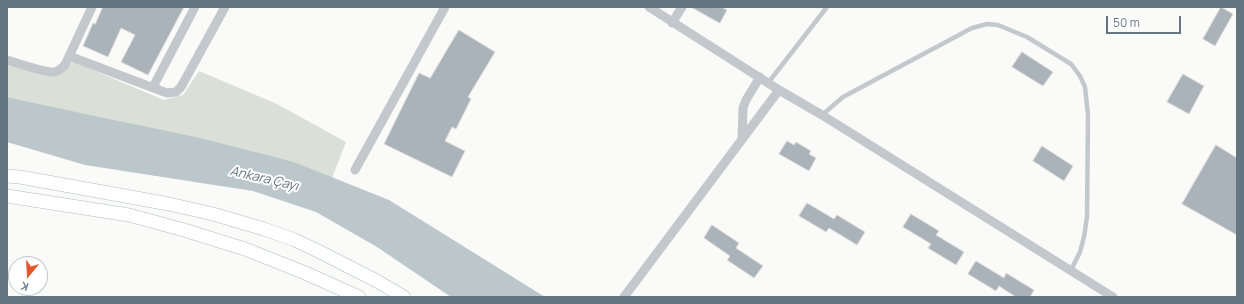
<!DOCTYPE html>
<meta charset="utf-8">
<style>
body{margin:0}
#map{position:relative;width:1244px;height:304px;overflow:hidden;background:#fafaf8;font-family:Manrope,sans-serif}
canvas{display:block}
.frame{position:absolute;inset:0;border:8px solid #657683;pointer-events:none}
.north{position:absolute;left:8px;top:256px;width:40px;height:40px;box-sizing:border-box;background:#fff;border:1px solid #c1c8cd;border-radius:50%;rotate:198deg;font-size:11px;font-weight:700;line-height:16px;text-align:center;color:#657683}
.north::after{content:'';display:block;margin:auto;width:14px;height:18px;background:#e4572e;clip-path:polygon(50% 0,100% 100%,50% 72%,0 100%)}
.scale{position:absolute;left:1106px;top:16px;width:75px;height:18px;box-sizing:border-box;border:2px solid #657683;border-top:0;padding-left:5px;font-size:12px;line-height:14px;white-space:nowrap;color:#657683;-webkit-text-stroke:3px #fff;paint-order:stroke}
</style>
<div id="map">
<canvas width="1244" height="304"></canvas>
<div class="frame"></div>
<div class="north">K</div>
<div class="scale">50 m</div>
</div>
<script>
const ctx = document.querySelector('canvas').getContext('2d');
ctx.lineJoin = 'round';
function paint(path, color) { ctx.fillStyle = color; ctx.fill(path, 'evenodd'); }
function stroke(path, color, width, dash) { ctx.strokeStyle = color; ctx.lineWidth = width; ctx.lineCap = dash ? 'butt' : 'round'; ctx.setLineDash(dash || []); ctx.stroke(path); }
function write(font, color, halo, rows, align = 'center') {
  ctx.font = font + ' Manrope,sans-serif'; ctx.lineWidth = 4; ctx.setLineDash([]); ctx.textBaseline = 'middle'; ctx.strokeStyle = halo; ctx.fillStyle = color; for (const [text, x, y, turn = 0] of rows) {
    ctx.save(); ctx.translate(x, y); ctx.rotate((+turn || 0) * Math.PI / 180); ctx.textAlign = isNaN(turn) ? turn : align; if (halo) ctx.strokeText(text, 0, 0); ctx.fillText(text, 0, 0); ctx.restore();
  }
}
paint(new Path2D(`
 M74 62 164 100 183 95 199 71 277 104 346 142 332 178 294 162 7 97V64L52 73Z`), '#dadfd7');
paint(new Path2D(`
 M7 97 99 117 196 137 294 162 389 200 545 297H451L377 247 316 212 253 191 85 165 7 142Z`), '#bbc7cb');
const building = new Path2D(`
 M103 7H184L148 75 121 62 135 35 121 28 108 57 83 46 93 23 95 24Z
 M691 7H721L727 10 720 23Z
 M1221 7 1233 14 1215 46 1203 39Z
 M459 30 495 52 468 97 471 99 456 129 452 127 445 141 465 151 452 177 384 144 419 73 430 78Z
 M1022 52 1053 72 1043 86 1012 67Z
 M1183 74 1204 86 1189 114 1167 102Z
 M787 141 794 145 796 142 811 151 809 154 816 158 809 171 779 154Z
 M1216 145 1237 158V235L1182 204Z
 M1042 146 1073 166 1064 181 1033 161Z
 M807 203 834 219 837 215 865 232 857 245 829 228 826 232 799 216Z
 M911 214 939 231 936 235 964 252 956 265 928 248 931 244 903 227Z
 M712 225 739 243 736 248 763 266 754 278 727 260 730 256 704 238Z
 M976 261 1004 278 1006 273 1034 290 1030 297H1016L999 286 996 291 968 274Z`);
paint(building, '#aab3b9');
stroke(building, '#dcdcda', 1);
const secondary = new Path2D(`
 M7 176 20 177 169 204 213 214 264 229 295 240 320 252 375 280 404 297
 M7 196 129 215 184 230 245 249 303 272 359 297`);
stroke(secondary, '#b3babf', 14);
stroke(new Path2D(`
 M768 83 827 7
 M822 115 843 97 972 28 987 24 998 25 1027 37 1071 64 1080 76 1085 87 1088 115 1087 217 1084 237 1080 252 1071 270`), '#c3c8cc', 4.5);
stroke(new Path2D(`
 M649 7 779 90 822 115 1113 297
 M672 23 682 7
 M69 56 167 93 176 92 181 87 225 7
 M7 60C18 63 44 73 54 72 59 71 62 68 65 65L92 7
 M153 87 195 7
 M742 139 743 108 746 100 760 77
 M355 170 445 7
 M624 297 779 90`), '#c3c8cc', 9);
stroke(secondary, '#fff', 13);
write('italic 13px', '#60757c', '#fff', [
 ["Ankara Çayı",264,179,13]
]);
</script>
